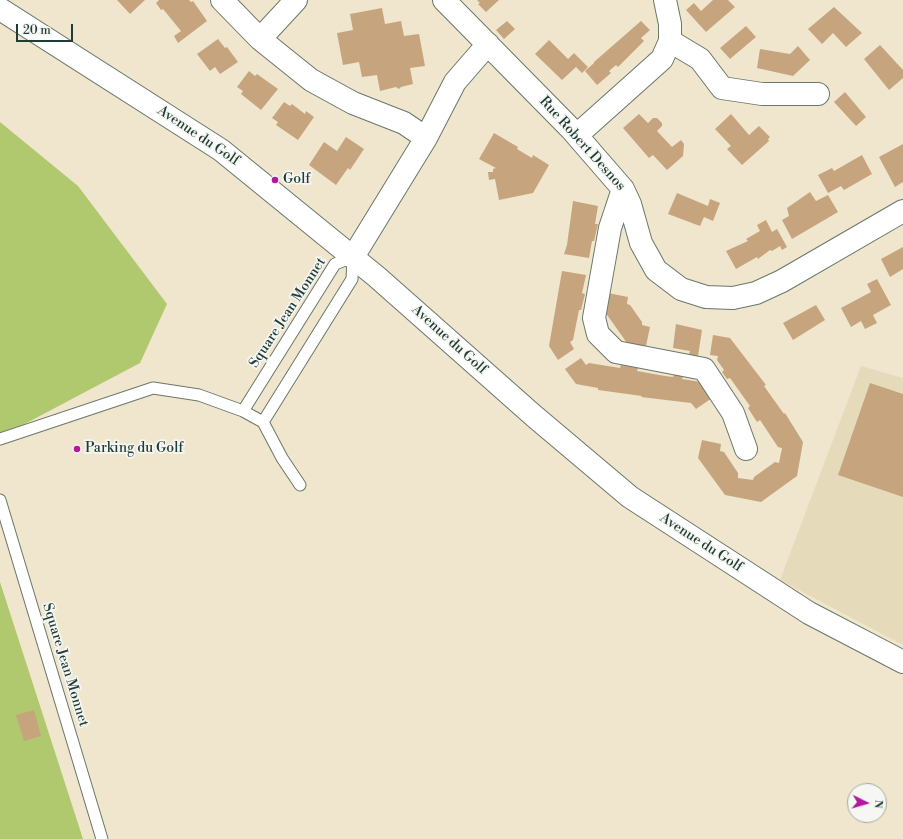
<!DOCTYPE html>
<style>
body{margin:0}
#map{position:relative;width:903px;height:839px;overflow:hidden;background:#f0e5cd;font-family:"Libre Bodoni",serif}
canvas{display:block}
.north{position:absolute;left:847px;top:783px;width:40px;height:40px;box-sizing:border-box;background:#f6f6f2;border:1px solid #a0aca6;border-radius:50%;rotate:95deg;font-size:11px;font-weight:700;line-height:16px;text-align:center;color:#1f3d34}
.north::after{content:'';display:block;margin:auto;width:14px;height:18px;background:#b5179e;clip-path:polygon(50% 0,100% 100%,50% 72%,0 100%)}
.scale{position:absolute;left:16px;top:24px;width:57px;height:18px;box-sizing:border-box;border:2px solid #1f3d34;border-top:0;padding-left:5px;font-size:12px;line-height:14px;white-space:nowrap;color:#1f3d34;-webkit-text-stroke:3px #f6f6f2;paint-order:stroke}
</style>
<div id="map">
<canvas width="903" height="839"></canvas>
<div class="north">N</div>
<div class="scale">20 m</div>
</div>
<script>
const ctx = document.querySelector('canvas').getContext('2d');
ctx.lineJoin = 'round';
function paint(path, color) { ctx.fillStyle = color; ctx.fill(path, 'evenodd'); }
function stroke(path, color, width, dash) { ctx.strokeStyle = color; ctx.lineWidth = width; ctx.lineCap = dash ? 'butt' : 'round'; ctx.setLineDash(dash || []); ctx.stroke(path); }
function write(font, color, halo, rows, align = 'center') {
  ctx.font = font + ' "Libre Bodoni",serif'; ctx.lineWidth = 3.5; ctx.setLineDash([]); ctx.textBaseline = 'middle'; ctx.strokeStyle = halo; ctx.fillStyle = color; for (const [text, x, y, turn = 0] of rows) {
    ctx.save(); ctx.translate(x, y); ctx.rotate((+turn || 0) * Math.PI / 180); ctx.textAlign = isNaN(turn) ? turn : align; if (halo) ctx.strokeText(text, 0, 0); ctx.fillText(text, 0, 0); ctx.restore();
  }
}
paint(new Path2D(`
 M861 366 903 378V645L780 580Z`), '#e5dbba');
paint(new Path2D(`
 M0 122 78 186 167 304 140 363 0 437Z
 M0 582 83 839H0Z`), '#b0c96e');
paint(new Path2D(`
 M117 0H145L130 14Z
 M159 0H189L191 2 193 1 207 21 178 43 174 36 181 31 163 9 161 10 156 3Z
 M477 0H499L486 12 478 4 480 3Z
 M713 0H728L735 7 706 32 686 10 694 3 701 11Z
 M834 7 862 33 846 47 833 33 822 44 808 29Z
 M382 8 385 24 401 21 404 36 419 34 425 66 410 68 413 84 401 87 399 89 396 87 380 91 377 75 362 77 359 62 343 65 337 33 353 30 350 14Z
 M507 21 515 29 504 39 496 30Z
 M641 21 650 30 641 38 644 41 618 67 616 65 609 71 611 73 597 85 585 71 594 63V62Z
 M746 26 756 37 730 59 720 48Z
 M218 39 225 48 227 47 238 62 220 74 215 67 210 71 197 54Z
 M549 40 568 59 574 53 588 67 582 73 576 67 562 80 535 54Z
 M880 45 903 70V78L889 90 864 59Z
 M798 46 810 60 793 76 757 68 760 49 790 54Z
 M249 71 255 76 257 74 278 89 261 110 241 94 243 91 237 87Z
 M845 92 866 117 856 126 834 102Z
 M284 102 290 106 292 104 305 114 306 111 314 117 298 140 276 125 278 122 272 118Z
 M639 114 648 123 653 118H657L662 123V126L657 131 672 147 681 140 684 144 683 156 667 170 653 155 649 158 623 128Z
 M731 114 749 135 759 126 770 137 768 139 769 141 742 165 727 149 731 146 715 129Z
 M494 133 518 147 517 149 532 158 533 155 549 165 533 193 499 200 495 179 489 180 488 172H493V169L496 168 479 159Z
 M346 137 364 149 350 170 348 168 336 185 309 165 324 142 337 151Z
 M903 144V182L895 187 879 157Z
 M862 155 872 174 844 190 841 186 828 193 818 175 832 168 834 171Z
 M810 192 816 201 828 195 838 212 792 239 782 220 789 216 787 208Z
 M677 193 708 206 710 199 720 203 713 221 704 217 700 226 668 214Z
 M573 201 598 206 595 224H598L594 241H592L589 258 564 254 567 245Z
 M766 220 772 232 777 229 787 247 782 250 780 246 772 251 770 250 758 259 757 257 736 269 726 251 748 241 746 239 760 231 757 225Z
 M903 247V269L890 277 881 259Z
 M562 271 586 275 582 293 585 294 581 310H579L573 340 570 342 574 349 558 360 549 346Z
 M877 279 891 305 873 315 877 323 865 329 861 321 851 327 841 308 871 292 867 284Z
 M608 293 628 297 627 304 630 305 642 322V325L650 327 646 346 627 343 605 312Z
 M816 305 825 320 793 340 783 323Z
 M676 324 702 330 698 356 689 354 690 351 673 348Z
 M713 335 730 338 766 385 764 386 784 414 785 413 803 442 797 476 761 502 725 495 698 458 702 440 721 444 720 451 724 452 738 473V478L753 480 754 477 775 462 779 463 782 448 778 447 760 420 757 422 748 408 750 406 730 378 727 379 722 372 724 370 717 360 718 356 710 355Z
 M581 358 586 365 589 363 620 368 621 365 638 368 637 371 665 376 673 377 674 375 683 376 682 379 701 382 712 398 696 409 691 403 641 397 642 396 598 390V388L576 384 565 369Z
 M870 383 903 394V497L838 475Z
 M34 710 41 736 24 741 16 715Z`), '#c6a57e');
const lane = new Path2D(`
 M243 411 335 264 353 257 352 279 263 422
 M0 439 153 388 199 395 243 411 263 422 282 458 300 485
 M0 500 102 839`);
const street = new Path2D(`
 M222 0 260 39 311 80 353 103 404 123 426 138
 M444 0 571 129 623 189 630 204 641 243 656 270 681 289 706 297 733 298 756 293 782 281 903 211
 M260 39 296 0
 M670 41 700 59 722 88 762 94H818
 M577 135 662 59 670 41V24L665 0
 M623 189 610 228 594 318 598 334 616 352 704 369 733 413 746 449
 M353 257 426 138 455 82 488 44`);
const secondary = new Path2D(`
 M0 9 221 150 377 277 534 416 630 497 809 613 903 662`);
stroke(lane, '#68786a', 13);
stroke(street, '#68786a', 24);
stroke(secondary, '#68786a', 24);
stroke(lane, '#fff', 11);
stroke(street, '#fff', 22);
stroke(secondary, '#fff', 22);
for (const [x, y, r, color] of [
 [275,180,4,"#b5179e"],
 [77,449,4,"#b5179e"]
]) { const dot = new Path2D(); dot.arc(x, y, r, 0, 2 * Math.PI); ctx.fillStyle = color; ctx.fill(dot); stroke(dot, '#f6f6f2', 1.5); }
write('14px', '#1f3d34', '#f6f6f2', [
 ["Avenue du Golf",198,136,34],
 ["Rue Robert Desnos",582,144,48],
 ["Square Jean Monnet",288,313,-57],
 ["Avenue du Golf",449,340,42],
 ["Avenue du Golf",701,543,33],
 ["Square Jean Monnet",65,665,73]
]);
write('14px', '#1f3d34', '#f6f6f2', [
 ["Golf",283,180],
 ["Parking du Golf",85,449]
], 'left');
</script>
